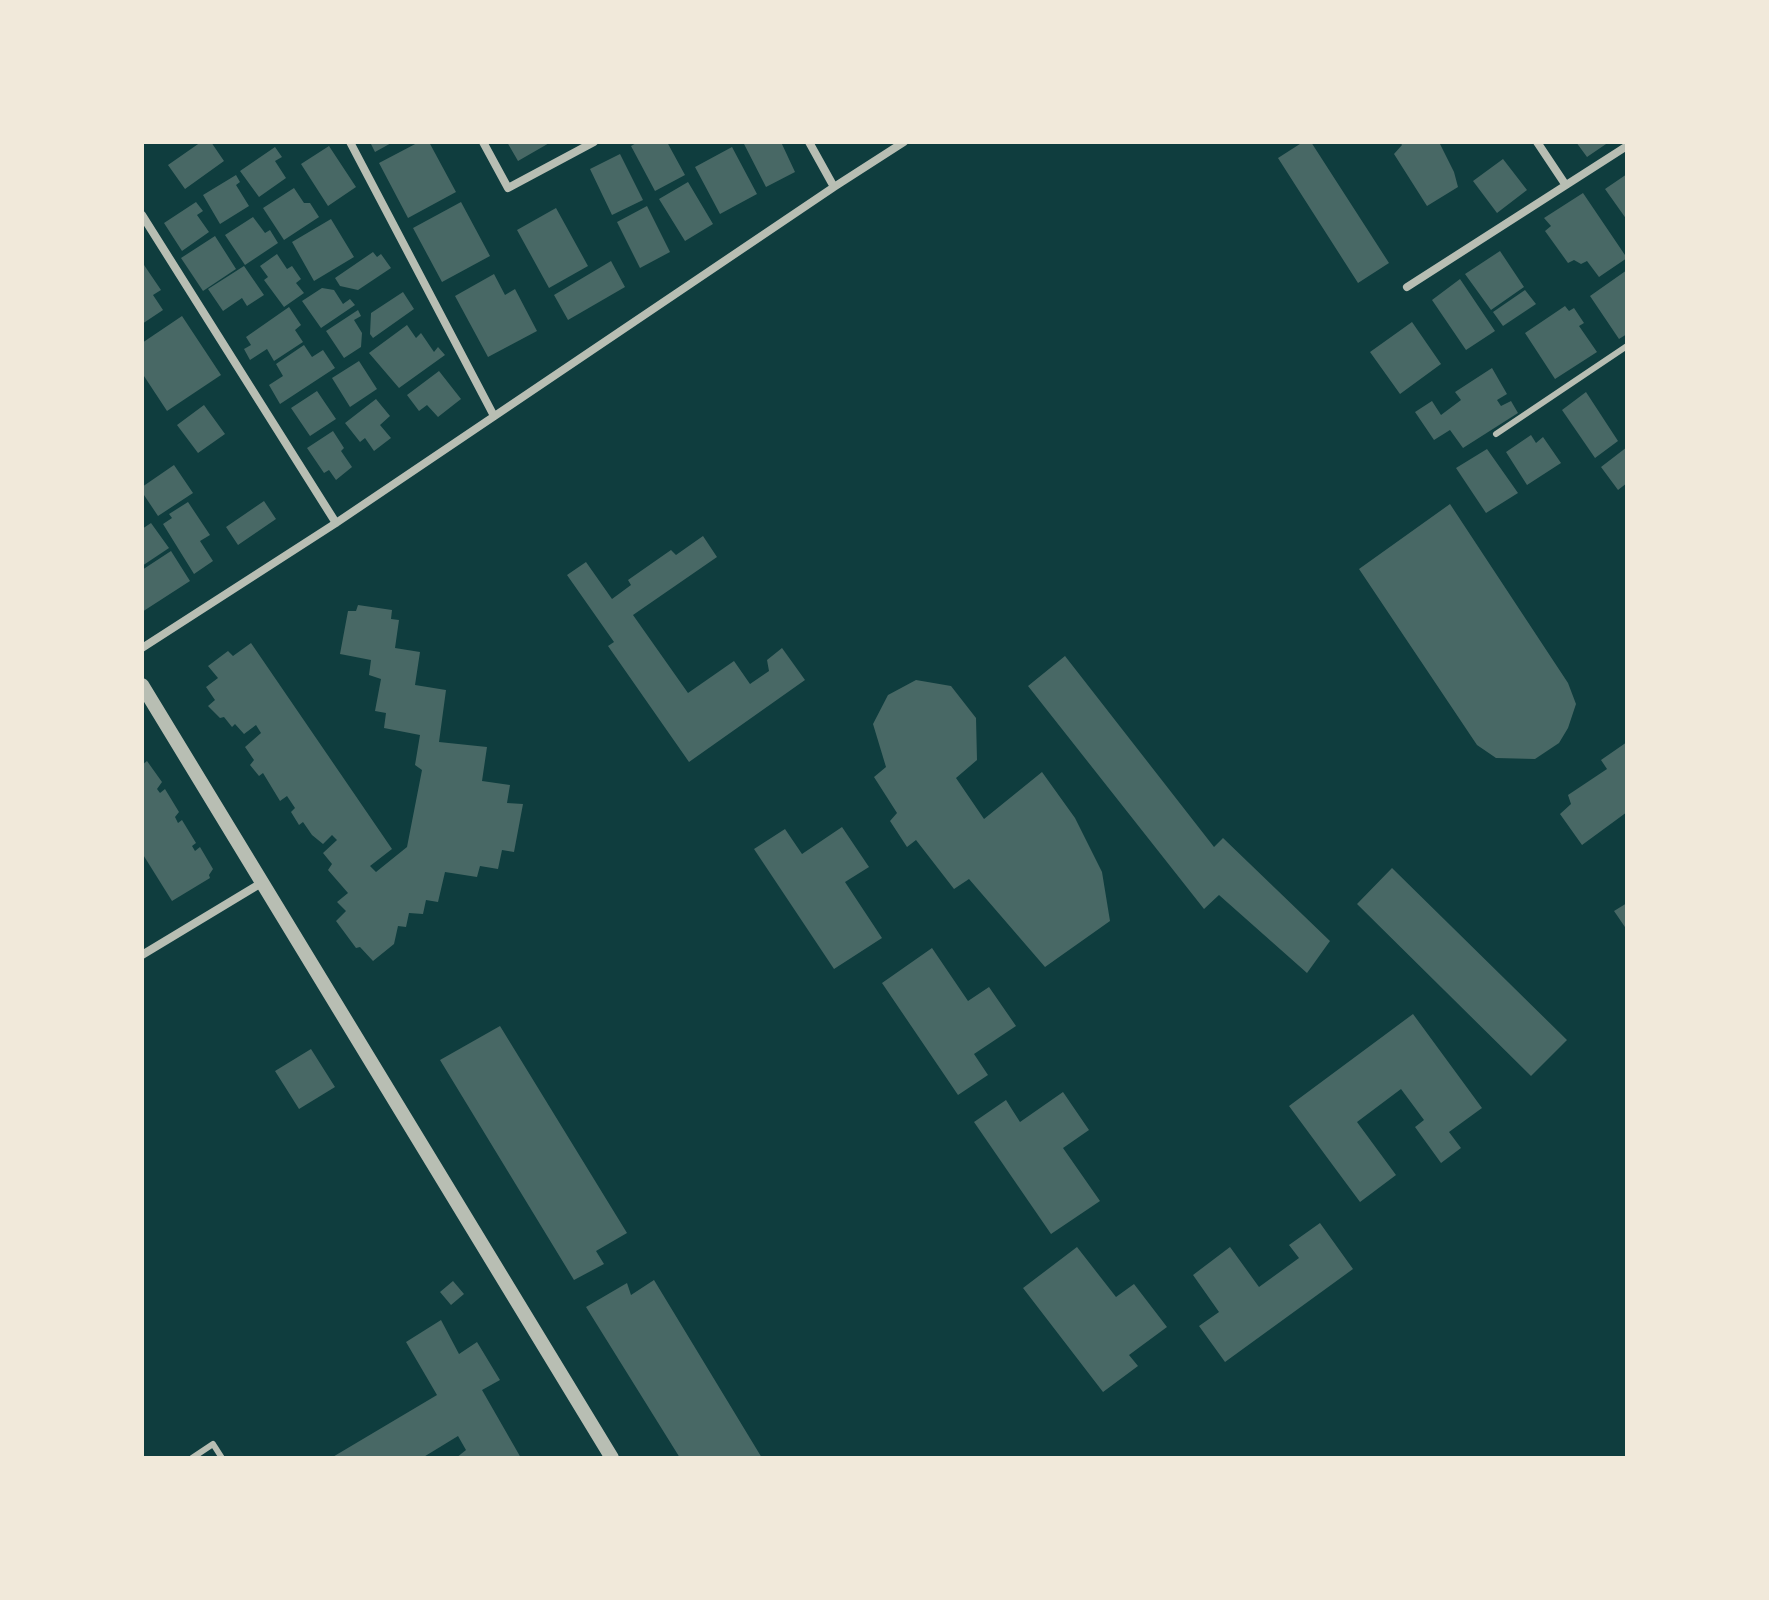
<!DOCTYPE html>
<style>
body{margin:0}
#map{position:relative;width:1769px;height:1600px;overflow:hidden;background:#0f3d3e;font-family:"Noto Serif",serif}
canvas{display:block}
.frame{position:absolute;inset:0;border:144px solid #f1e9da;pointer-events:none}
</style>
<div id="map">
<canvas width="1769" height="1600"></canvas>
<div class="frame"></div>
</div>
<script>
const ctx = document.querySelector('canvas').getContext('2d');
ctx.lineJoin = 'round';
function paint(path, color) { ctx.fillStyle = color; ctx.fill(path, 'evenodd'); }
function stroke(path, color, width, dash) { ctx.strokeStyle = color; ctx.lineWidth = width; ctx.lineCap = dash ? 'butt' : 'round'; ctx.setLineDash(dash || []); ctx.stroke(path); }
paint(new Path2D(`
 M201 142H211L224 161 185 189 168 165Z
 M370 142H393L375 152Z
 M419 142H429L456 192 408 218 379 163Z
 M507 142H551L518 161Z
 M638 142H667L685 175 655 191 631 146Z
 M743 142H781L795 172 766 187Z
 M1303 142H1311L1389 263 1358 283 1278 158Z
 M1400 142H1439L1454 172 1458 187 1427 206 1394 154 1402 145Z
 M1576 142H1609L1587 157Z
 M329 146 356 187 328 206 301 164Z
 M275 147 282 157 275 161 286 178 259 197 240 171Z
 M732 147 757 194 720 214 695 167Z
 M620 154 643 200 612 215 590 169Z
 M1503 159 1527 190 1497 213 1473 181Z
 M1627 174V220L1605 189Z
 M236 175 240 182 236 185 249 206 220 224 203 195Z
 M688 182 713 224 685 241 659 199Z
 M294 188 304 203H310L319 217 284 240 263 208Z
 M1583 193 1627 258 1599 277 1587 261 1581 264 1574 260 1568 263 1545 231 1551 226 1544 218Z
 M196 202 203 211 197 215 209 232 182 251 164 223Z
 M461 202 490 256 442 282 413 228Z
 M647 206 670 252 640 268 617 222Z
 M556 208 588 266 549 288 517 230Z
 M253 217 265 233 270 230 278 243 245 265 225 235Z
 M331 219 354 257 314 281 292 242Z
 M215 236 236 269 203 291 181 258Z
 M1500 251 1524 287 1491 310 1465 274Z
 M373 252 377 257 381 254 391 268 358 290 340 286 335 278Z
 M277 254 287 269 292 266 301 279 296 283 304 293 284 307 264 280 268 277 260 266Z
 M611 261 625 287 568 320 554 295Z
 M142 262 161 290 153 295 163 310 142 324Z
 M244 266 264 295 247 306 242 298 223 311 208 289Z
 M1627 270V334L1619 339 1590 296Z
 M494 274 505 295 515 289 537 331 488 357 455 296Z
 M1460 279 1495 331 1466 350 1432 300Z
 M322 288 334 290 343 304 350 299 355 305 321 328 302 301Z
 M1525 290 1536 304 1503 326 1493 312Z
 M403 292 414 309 373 338 370 334 371 313Z
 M1565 306 1569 311 1574 308 1584 323 1579 326 1597 352 1555 379 1525 333Z
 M289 307 301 325 295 330 303 342 274 361 267 349 250 360 244 349 251 345 246 337Z
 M358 310 361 316 354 320 362 333 361 347 344 358 326 331Z
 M182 316 221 375 167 411 142 373V343Z
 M1412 322 1441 364 1400 394 1370 352Z
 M407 325 416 338 421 333 434 352 438 347 445 355 399 388 369 353Z
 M304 345 312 357 323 350 335 368 280 404 269 385 283 376 276 364Z
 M359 361 377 389 350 407 332 378Z
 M1492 368 1507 394 1497 400 1501 406 1511 401 1518 413 1463 448 1450 430 1434 440 1415 412 1432 401 1441 415 1461 400 1455 392Z
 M439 371 461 399 438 417 427 405 419 411 407 395Z
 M317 391 336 419 310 436 291 408Z
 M1586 392 1618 441 1595 458 1562 410Z
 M376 399 390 416 380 425 391 438 374 451 365 438 360 442 345 423Z
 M204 405 225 434 198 453 177 425Z
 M333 431 344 448 341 451 352 467 336 480 329 470 324 473 307 448Z
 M1531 435 1536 443 1543 437 1561 463 1527 485 1506 452Z
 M1627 447V483L1618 490 1601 467Z
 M1487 449 1518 493 1486 513 1456 468Z
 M174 465 193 493 158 516 142 492V487Z
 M264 501 276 519 238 545 226 527Z
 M188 502 210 535 200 541 213 561 194 574 163 524 172 518 169 514Z
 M1450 504 1568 683 1576 704 1568 728 1559 743 1535 759 1496 758 1477 745 1359 569Z
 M151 523 169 548 142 566V529Z
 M703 536 717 557 633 615 688 693 734 661 750 684 769 671 767 660 782 648 805 680 689 762 608 646 614 642 567 575 586 562 612 599 631 585 628 580 671 550 676 555Z
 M171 551 190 581 142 612V570Z
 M358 605 392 610 391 619 399 620 395 648 420 652 415 685 446 690 439 742 487 747 482 781 510 785 507 803 523 804 514 852 502 850 498 869 480 866 477 877 445 872 438 902 426 900 423 914 409 913 406 927 398 926 394 944 373 961 360 947 356 948 336 921 346 911 337 902 348 893 328 870 332 864 323 853 337 840 332 835 323 844 312 835 303 822 299 825 291 812 295 808 287 796 280 801 263 773 259 776 250 765 254 760 245 747 261 733 256 725 244 734 235 724 232 727 224 717 220 718 208 706 215 700 206 687 218 678 208 666 228 651 233 656 251 643 392 849 370 866 376 872 407 847 422 770 415 765 420 735 384 728 386 713 375 711 381 679 369 675 371 660 340 654 348 611H356Z
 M1065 656 1214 847 1223 838 1330 941 1307 973 1219 895 1204 909 1028 686Z
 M916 680 951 686 976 718 977 760 956 778 984 819 1042 772 1075 818 1102 872 1110 921 1045 967 969 879 954 889 916 840 907 847 890 821 897 813 874 777 886 767 873 724 888 695Z
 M1627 742V812L1582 845 1560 814 1571 804 1568 795 1607 769 1601 760Z
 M147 761 162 782 157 789 160 793 165 789 179 812 175 817 178 823 182 820 196 843 192 846 195 851 200 847 213 869 209 875 210 878 172 901 142 853V765Z
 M842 827 869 867 845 882 882 938 834 969 754 849 785 829 802 854Z
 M1392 868 1567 1040 1531 1076 1357 904Z
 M1627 903V930L1614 911Z
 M932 948 968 1001 989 987 1016 1026 974 1054 988 1075 958 1095 882 983Z
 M1413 1014 1482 1108 1449 1132 1461 1148 1441 1163 1415 1127 1424 1120 1401 1089 1357 1122 1396 1175 1360 1202 1289 1106Z
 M500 1026 627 1233 596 1251 604 1264 574 1280 440 1060Z
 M311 1049 335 1087 299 1109 275 1071Z
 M1063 1092 1089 1130 1063 1148 1100 1201 1051 1234 974 1122 1006 1100 1020 1122Z
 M1320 1223 1353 1269 1225 1362 1199 1326 1219 1312 1193 1275 1230 1247 1259 1287 1299 1258 1289 1245Z
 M1077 1247 1116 1297 1134 1284 1167 1327 1129 1355 1138 1366 1103 1392 1023 1288Z
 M654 1280 762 1458H680L586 1307 627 1283 631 1295Z
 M453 1281 464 1294 451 1305 440 1292Z
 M441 1320 459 1354 477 1342 500 1380 482 1390 521 1458H456L466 1450 458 1436 422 1458H331L437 1395 406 1342Z`), '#486865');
stroke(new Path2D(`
 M1496 434 1627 346
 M192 1458 213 1444 222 1458`), '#b8beb3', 6);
stroke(new Path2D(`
 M350 142 494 416
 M483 142 508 188 594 142
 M809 142 834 187
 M1537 142 1565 184
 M142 215 336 523
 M1407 287 1627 146
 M142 648 336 523 834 187 904 142
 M142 955 263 882`), '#b8beb3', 8);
stroke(new Path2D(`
 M142 685 612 1458`), '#b8beb3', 14);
</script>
